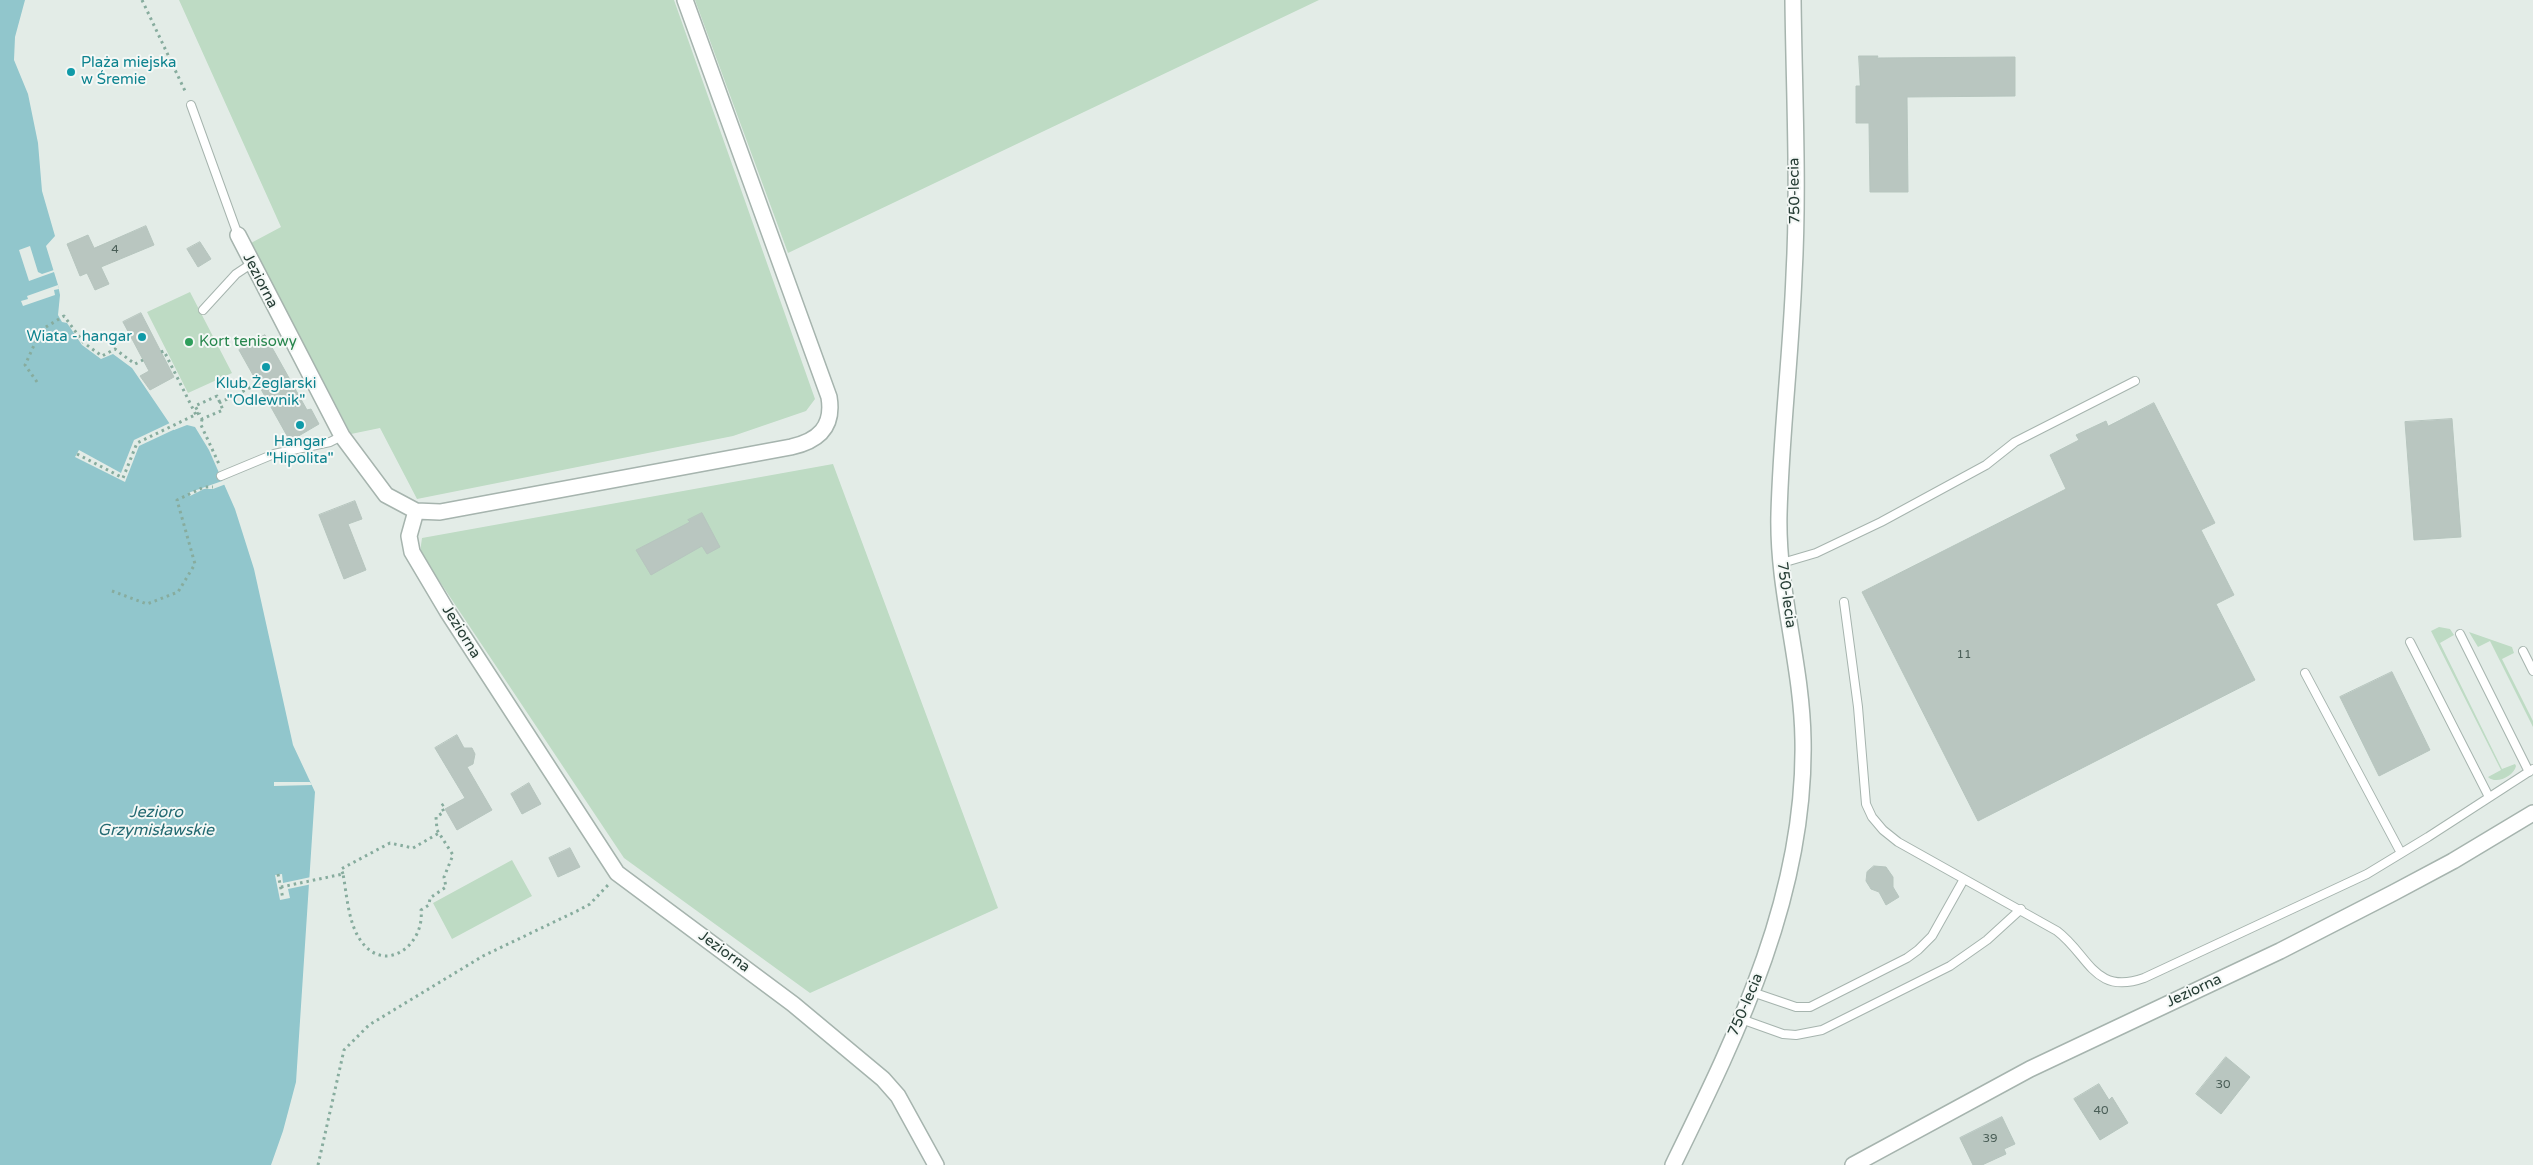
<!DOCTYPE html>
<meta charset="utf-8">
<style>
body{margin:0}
canvas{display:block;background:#e3ece7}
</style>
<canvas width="2533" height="1165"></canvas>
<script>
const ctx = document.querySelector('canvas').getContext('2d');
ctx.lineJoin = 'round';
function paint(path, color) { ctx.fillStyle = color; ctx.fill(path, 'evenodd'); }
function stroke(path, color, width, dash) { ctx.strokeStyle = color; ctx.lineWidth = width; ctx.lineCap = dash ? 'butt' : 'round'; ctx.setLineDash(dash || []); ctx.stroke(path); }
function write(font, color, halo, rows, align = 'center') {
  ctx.font = font + ' "Varela Round",sans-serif'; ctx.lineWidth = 4; ctx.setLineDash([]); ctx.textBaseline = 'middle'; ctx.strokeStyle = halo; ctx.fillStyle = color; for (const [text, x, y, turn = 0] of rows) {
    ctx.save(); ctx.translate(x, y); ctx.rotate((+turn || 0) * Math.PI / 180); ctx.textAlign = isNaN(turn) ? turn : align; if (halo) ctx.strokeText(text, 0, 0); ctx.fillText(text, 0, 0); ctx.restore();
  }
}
paint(new Path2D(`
 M179 0H674L815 399 806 411 733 436 417 499 380 428 351 434 251 243 281 227Z
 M695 0H1319L788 253Z
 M190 292 232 373 188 393 147 312Z
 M833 464 998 908 810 993 624 858 420 552 422 538Z
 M2439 627 2450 629 2454 635 2440 643 2502 769 2515 764 2516 766C2514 776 2496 785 2488 777L2501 770 2431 631Z
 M2469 632 2512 647 2514 653 2502 659 2533 721V727L2490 641 2478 647Z
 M512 860 532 896 452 939 433 903Z`), '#bedbc4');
paint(new Path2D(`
 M0 0H25L15 37 14 60 28 94 38 143 42 191 55 236 46 246 58 285 60 295 58 315 62 322 67 323 82 345 101 359 113 354 132 368 174 430 187 425 195 427 209 450 235 509 254 569 293 745 315 792 296 1082 283 1131 271 1165H0Z`), '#91c6cc');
paint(new Path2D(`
 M30 246 38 272 42 274 54 270V272L29 281 19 250Z
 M58 285 59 289 54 290 55 295 23 306 21 301 28 299 27 296Z
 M172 419 175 427 188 423 139 446 125 482 75 457 79 450 121 473 134 440 172 422Z
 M225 480 226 484 213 489H204L190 496 188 493Z
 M274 782H310L312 785 274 786Z
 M282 874 283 883 311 877 312 884 288 889 290 898 280 900 275 875Z`), '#e3ece7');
const building = new Path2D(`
 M1859 56H1878L1877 58 2015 57V96L1907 97 1908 192H1870L1869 123H1856V86H1860Z
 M146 226 154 245 101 267 109 284 95 290 87 273 80 276 67 244 88 235 94 248Z
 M200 242 211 259 198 267 187 249Z
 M141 313 174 377 150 390 140 376 149 371 123 322Z
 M265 335 307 410 311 409 319 424 290 441 239 350Z
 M2154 403 2215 523 2201 530 2234 595 2216 604 2255 680 1978 821 1862 592 2066 489 2050 455 2079 440 2076 435 2106 421 2108 426Z
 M2452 419 2461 537 2414 540 2405 422Z
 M355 501 362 519 348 524 366 570 344 579 319 515Z
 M702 513 720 547 707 554 702 546 651 575 636 550 690 522 688 520Z
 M2392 672 2430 750 2379 776 2340 697Z
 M457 735 464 748H472L475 754 473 764 467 767 492 810 457 830 445 809 465 798 435 748Z
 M529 783 541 804 522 814 511 794Z
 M570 848 580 867 558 877 549 858Z
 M1874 866 1886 867 1893 877V887L1899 897 1886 905 1879 892 1871 889 1866 881 1867 872Z
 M2226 1057 2250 1077 2221 1114 2196 1094Z
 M2099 1084 2109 1100 2112 1097 2128 1123 2100 1140 2074 1099Z
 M2002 1117 2015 1144 2004 1149 2006 1154 1982 1165H1973L1960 1138Z`);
paint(building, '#b9c6c0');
stroke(building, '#b6c5be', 1);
const lane = new Path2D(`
 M191 105 238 235
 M203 310 236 274 251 264
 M221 476 274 454 330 442 342 436
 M1782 563 1816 553 1881 522 1986 465 2015 442 2135 381
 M1844 602 1858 707 1866 804 1872 817 1883 830 1898 842 2057 931C2089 955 2094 996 2144 978L2367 874 2428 837 2533 769
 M2460 634 2529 772
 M2410 642 2489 797
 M2523 651 2533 671
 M2305 673 2401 853
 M1752 992 1796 1007H1810L1907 958 1918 950 1932 936 1964 879
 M1741 1019 1783 1034 1796 1035 1822 1030 1950 966 1987 940 2021 909`);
const street = new Path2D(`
 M238 235 342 436 386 495 416 511 409 536 412 552 447 611 617 873 793 1004 883 1079 898 1096 936 1165
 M416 511 440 512 791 447C818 441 834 427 829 397L685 0
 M1673 1165C1739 1030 1806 894 1803 740 1802 664 1777 590 1779 514 1781 435 1791 355 1794 275 1799 184 1794 91 1793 0
 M1853 1165 2030 1069 2280 951 2393 893 2453 861 2533 813`);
stroke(lane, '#a6b4ae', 10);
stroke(street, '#a6b4ae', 18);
stroke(new Path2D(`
 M142 0 186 93
 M161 352 164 351 196 415
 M37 382 25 365 41 330 64 316 84 343 102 356 115 349 135 364 143 360
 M219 403 258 384
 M202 419 201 425 219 464
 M77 454 123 478 137 443 199 413 195 406 217 396 223 410 202 419 199 413
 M112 591 147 604 178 592 195 564 177 500 204 487H213
 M278 874 283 899
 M343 874 341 869 390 843 413 848 439 833
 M281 887 343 874C347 895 348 923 361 941 385 975 425 945 421 910L429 905 430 898 446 887 444 877 453 855 437 830 436 817 444 812 441 806 444 804
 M318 1165 344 1050 369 1025 483 956 579 910 590 904 608 885`), '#87ac9e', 3, [2.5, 4]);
stroke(lane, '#fff', 8);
stroke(street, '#fff', 15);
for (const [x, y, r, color] of [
 [71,72,5,"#0f9aa8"],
 [142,337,5,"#0f9aa8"],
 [189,342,5,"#2e9e5b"],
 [266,367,5,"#0f9aa8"],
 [300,425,5,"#0f9aa8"]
]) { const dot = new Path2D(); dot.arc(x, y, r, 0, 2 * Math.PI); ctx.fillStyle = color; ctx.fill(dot); stroke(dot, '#f4f8f6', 2); }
write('12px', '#4a5e57', null, [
 ["4",115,250],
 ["11",1964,655],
 ["30",2223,1085],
 ["40",2101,1111],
 ["39",1990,1139]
]);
write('15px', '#0d838f', '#f4f8f6', [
 ["Plaża miejska",81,63,"left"],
 ["w Śremie",81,80,"left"],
 ["Wiata - hangar",132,337,"right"],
 ["Klub Żeglarski",266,384],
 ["\"Odlewnik\"",266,401],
 ["Hangar",300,442],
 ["\"Hipolita\"",300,459]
]);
write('15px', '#253c34', '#f4f8f6', [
 ["750-lecia",1795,191,-91],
 ["Jeziorna",260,281,63],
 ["750-lecia",1786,595,82],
 ["Jeziorna",461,632,58],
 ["Jeziorna",724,952,36],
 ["Jeziorna",2194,991,-25],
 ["750-lecia",1746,1005,-67]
]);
write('15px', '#27864d', '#f4f8f6', [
 ["Kort tenisowy",199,342]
], 'left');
write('italic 16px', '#246a72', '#f4f8f6', [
 ["Jezioro",156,813],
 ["Grzymisławskie",156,831]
]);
</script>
